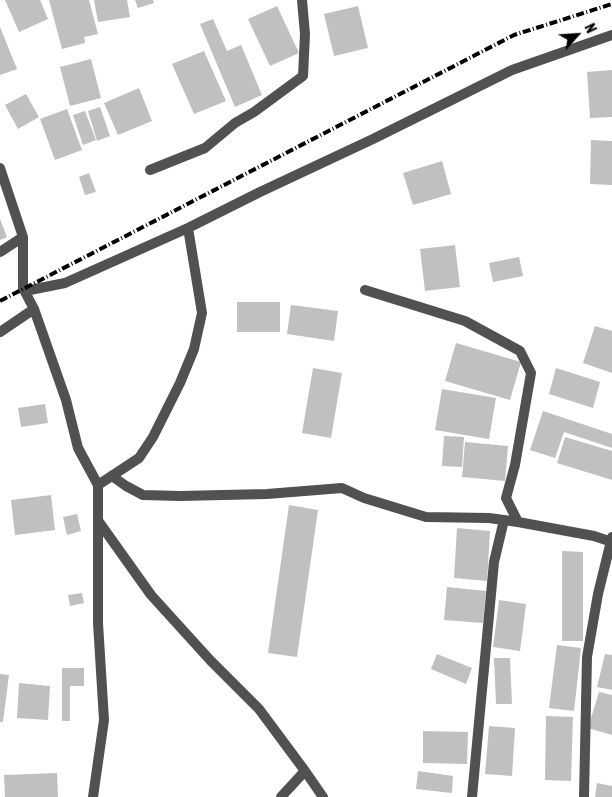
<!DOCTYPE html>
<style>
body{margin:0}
#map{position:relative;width:612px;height:797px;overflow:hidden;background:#fff;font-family:"Asap Condensed",sans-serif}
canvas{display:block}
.north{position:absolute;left:552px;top:10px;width:50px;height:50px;-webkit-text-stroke:4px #fff;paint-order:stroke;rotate:64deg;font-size:14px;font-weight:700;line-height:20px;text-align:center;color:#000}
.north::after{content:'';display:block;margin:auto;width:18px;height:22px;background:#000;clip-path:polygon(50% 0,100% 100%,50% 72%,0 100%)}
</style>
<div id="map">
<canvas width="612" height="797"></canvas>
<div class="north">N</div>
</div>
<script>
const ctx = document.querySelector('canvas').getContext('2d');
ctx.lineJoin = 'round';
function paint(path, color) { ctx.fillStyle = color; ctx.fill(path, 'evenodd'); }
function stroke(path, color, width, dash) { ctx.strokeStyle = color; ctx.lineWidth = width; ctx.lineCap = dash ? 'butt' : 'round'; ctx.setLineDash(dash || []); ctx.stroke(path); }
paint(new Path2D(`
 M5 0H40L48 19 19 32Z
 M49 0H89L98 34 84 37 85 43 62 49Z
 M94 0H127L130 17 98 22Z
 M135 0H153L154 3 138 8Z
 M277 6 299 53 270 66 248 19Z
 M358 6 368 48 334 56 324 14Z
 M213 19 227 51 241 45 262 95 235 107 200 24Z
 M0 27 17 69 0 75Z
 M204 51 226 101 194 114 172 64Z
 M91 59 101 98 70 106 60 67Z
 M612 70V117L590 118 587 72Z
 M139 88 152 121 118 135 104 103Z
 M26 94 39 117 18 129 5 105Z
 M100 107 110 136 97 141 88 111Z
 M67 109 82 150 55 160 40 119Z
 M85 111 96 140 83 145 73 115Z
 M591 140 612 141V185L590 184Z
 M442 161 451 194 413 205 403 173Z
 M89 173 96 192 85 195 79 177Z
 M0 219 7 237 0 240Z
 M455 245 460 287 425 291 420 249Z
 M519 257 523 276 493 282 489 263Z
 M237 302H280V332H237Z
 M291 305 338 311 334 341 287 334Z
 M595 326 612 331V373L583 363Z
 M456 343 521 362 510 400 445 381Z
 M313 368 342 373 331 438 302 433Z
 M556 368 600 382 593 408 549 394Z
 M442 389 496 398 489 439 435 430Z
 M45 404 48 423 21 427 18 408Z
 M543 411 612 434V448L564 432 555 458 530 450Z
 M444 436 464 437 462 467 442 466Z
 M565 437 612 451V480L557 463Z
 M465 442 508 446 505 481 462 477Z
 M51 495 55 530 15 535 11 500Z
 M289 505 318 510 297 657 268 653Z
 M77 514 81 531 67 535 63 517Z
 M457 528 490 531 487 581 454 578Z
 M562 551 583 552V641H562Z
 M447 587 486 591 483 623 444 620Z
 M82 593 84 603 70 606 68 595Z
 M499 600 526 604 520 651 493 647Z
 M557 645 581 648 574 711 549 708Z
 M437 654 472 668 466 684 431 669Z
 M605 654 612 655V690L597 687Z
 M494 658H510L512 704H496Z
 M62 668H84V686H70V721H62Z
 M0 674 9 675 3 722H0Z
 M19 683 50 686 48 720 17 718Z
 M599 692 612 695V735L588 728Z
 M546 716 573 717 571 781 545 780Z
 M489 726 515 728 512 776 485 774Z
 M423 731 468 732 467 764 423 763Z
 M418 771 453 776 452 793 416 789Z
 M57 773 58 797H5L4 775Z
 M597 783 612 786V797H595Z`), '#c0c0c0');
stroke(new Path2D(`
 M0 168 23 237V288L34 309 66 400 78 448 98 485V623L104 720 93 797
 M150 170 205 148 235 123 254 112 303 76 305 34 302 0
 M0 252 23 237
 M365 290 465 321 520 351 531 373 515 465 506 498 518 522
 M25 291 65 283 188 228 260 192 373 139 512 70 612 35
 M0 332 34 309
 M112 476 126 486 143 495 180 496 267 494 342 488 364 498 426 517 489 518 518 522 594 536 612 542
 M98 485 139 458 153 437 180 383 194 349 202 313 188 228
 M99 522 151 595 210 660 259 709 305 771 323 797
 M281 797 305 771
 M472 797 494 562 504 520
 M584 797 587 657 598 594 612 537`), '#515151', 10);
stroke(new Path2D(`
 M0 301 514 35 612 4`), '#000', 4, [8, 2.5, 1, 2.5]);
</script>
